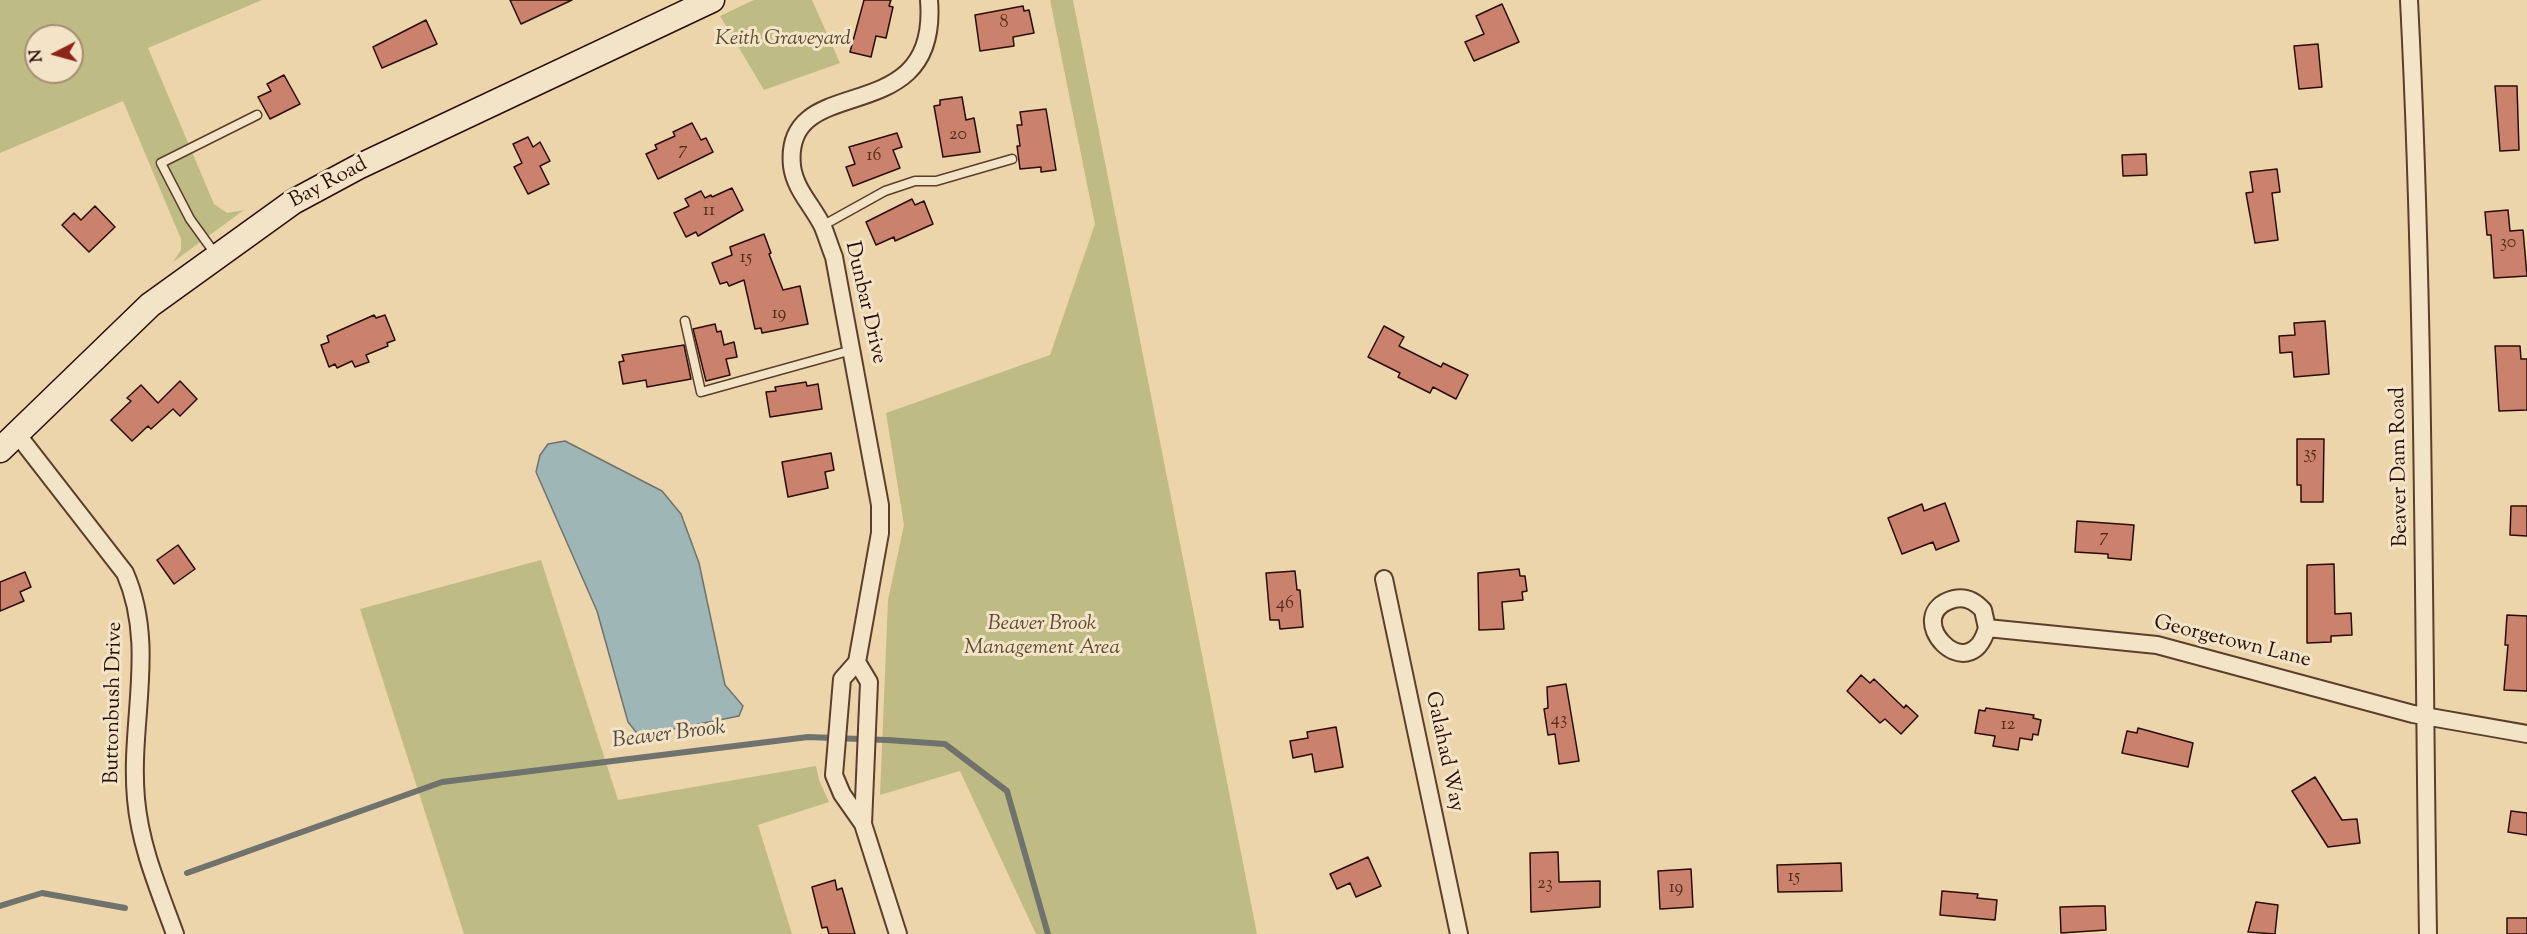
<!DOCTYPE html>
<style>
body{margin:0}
#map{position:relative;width:2527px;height:934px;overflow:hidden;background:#ecd5ab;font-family:"Sorts Mill Goudy",serif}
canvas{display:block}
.north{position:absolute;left:24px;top:24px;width:60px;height:60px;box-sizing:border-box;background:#f3e4c8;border:2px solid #a38e78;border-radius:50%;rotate:264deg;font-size:16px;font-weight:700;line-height:24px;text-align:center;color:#2b0c00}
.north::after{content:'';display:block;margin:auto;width:21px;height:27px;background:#8f2418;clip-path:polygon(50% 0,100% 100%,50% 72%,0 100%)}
</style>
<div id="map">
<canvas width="2527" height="934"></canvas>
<div class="north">N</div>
</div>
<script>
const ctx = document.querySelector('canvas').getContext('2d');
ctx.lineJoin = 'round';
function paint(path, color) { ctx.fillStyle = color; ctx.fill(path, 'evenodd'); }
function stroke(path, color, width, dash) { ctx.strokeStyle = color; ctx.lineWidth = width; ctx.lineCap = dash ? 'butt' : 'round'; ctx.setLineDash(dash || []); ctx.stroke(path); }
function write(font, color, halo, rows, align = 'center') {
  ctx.font = font + ' "Sorts Mill Goudy",serif'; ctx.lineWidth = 6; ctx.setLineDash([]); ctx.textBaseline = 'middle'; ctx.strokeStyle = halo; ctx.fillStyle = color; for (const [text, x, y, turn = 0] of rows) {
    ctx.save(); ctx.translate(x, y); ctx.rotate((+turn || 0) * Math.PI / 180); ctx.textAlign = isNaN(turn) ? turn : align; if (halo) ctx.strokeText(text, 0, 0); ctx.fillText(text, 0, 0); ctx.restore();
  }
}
paint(new Path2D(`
 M0 0H262L148 48 214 204 227 213 244 210 173 262 181 250V239L123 101 0 153ZM36 36H72V72H36Z
 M754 0H812L840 63 764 90 720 16Z
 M1050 0H1073L1257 934H1036L960 771 880 795 888 600 904 525 886 413 1050 355 1095 224Z
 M541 560 618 800 816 766 819 780 829 802 758 825 792 934H464L360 609Z`), '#bebc84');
const water = new Path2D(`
 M565 441 662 491 681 514 699 563 725 685 743 706 739 716 654 733 636 732 628 722 597 611 536 472 540 455 548 444Z`);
paint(water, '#9eb6b5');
stroke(water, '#70726d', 1.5);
stroke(new Path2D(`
 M187 873 442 782 808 737 887 740 945 744 1007 791 1048 934
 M0 906 42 893 125 908`), '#70726d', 6);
const building = new Path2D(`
 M510 0H572L521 24Z
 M864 0H891L889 6 893 7 886 38 876 36 871 57 850 52Z
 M1502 4 1519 42 1474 61 1465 42 1484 34 1476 16Z
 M1023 6 1024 11 1029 10 1034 33 1013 37 1014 46 980 51 975 15Z
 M426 20 437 44 382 68 373 47Z
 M2318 44 2322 87 2299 89 2294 46Z
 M284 75 300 104 270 119 258 97 271 91 267 84Z
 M2495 86H2517L2519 150 2500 151Z
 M962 97 966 120 974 118 980 152 943 157 934 106 940 105V100Z
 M1046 109 1056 170 1041 172V167L1020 169 1017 146H1020L1017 125H1022L1020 112Z
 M692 123 701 140 706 138 713 152 658 179 646 154 657 149 655 145 675 136 673 132Z
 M897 133 902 147 893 150 900 168 853 186 846 167 855 164 849 147Z
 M528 137 533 147 540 142 550 161 540 166 549 184 528 194 514 167 522 163 513 144Z
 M2146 154 2147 175 2123 176 2122 155Z
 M2277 169 2280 192 2272 193 2278 240 2255 243 2246 193 2253 192 2250 172Z
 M732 188 743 210 698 236 696 232 686 237 674 213 689 206 685 199 701 191 705 198 711 195 712 197Z
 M912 199 915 205 924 201 933 224 895 241 894 237 876 245 866 222Z
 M95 206 115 227 89 252 62 225 74 213 81 220Z
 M2508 210 2510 231 2523 230 2527 276 2494 278 2491 235H2487L2485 212Z
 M764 234 771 253 769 254 783 290 800 286 808 324 762 333 761 328 755 329 744 280 729 286 727 282 720 284 712 263 732 255 730 247Z
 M374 315 376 318 385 315 395 340 387 343 388 346 366 355 369 362 355 367 352 361 337 368 335 364 329 367 321 345 329 342 327 336Z
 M2325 321 2329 374 2294 377 2292 352 2280 353 2279 336 2295 335 2294 323Z
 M715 324 717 332 721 331 724 345 734 342 737 357 726 359 730 375 706 381 693 329Z
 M1384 326 1404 337 1399 346 1441 367 1443 363 1468 375 1456 399 1433 387 1430 393 1398 377 1400 373 1368 357Z
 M684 345 691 379 647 387 646 380 623 384 619 362 624 361 622 355Z
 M2495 346H2520L2521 359H2527V410L2499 411Z
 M180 381 197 399 180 416 173 409 151 429 148 426 132 441 111 420 131 401 127 398 141 385 158 403Z
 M806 382 807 386 818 384 822 409 770 417 766 392 776 391 775 387Z
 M2297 439H2324L2323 502H2301V485H2297Z
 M831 453 834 470 825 472 828 488 788 497 782 462Z
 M1945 503 1959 541 1936 550 1933 542 1902 554 1888 518 1922 504 1924 511Z
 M2511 506H2527V536L2510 535Z
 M2077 521 2134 525 2131 560 2108 558V554L2075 552Z
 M178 545 195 569 174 584 157 560Z
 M2334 564 2335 614 2351 613 2352 635 2331 636V642L2307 643V565Z
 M1519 569 1520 576H1525L1527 591 1522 592 1523 600 1502 602 1504 629 1479 630 1478 573Z
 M1295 571 1297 590H1300L1303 627 1280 629 1279 620H1270L1266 573Z
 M25 572 31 587 20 592 24 601 0 611V582Z
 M2507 615 2527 616V691L2504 690 2508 645H2505Z
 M1861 675 1870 683 1874 679 1904 708 1906 705 1918 716 1901 734 1885 719 1880 723 1847 691Z
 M1566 684 1579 761 1559 764 1555 734 1548 735 1544 709 1548 708 1547 687Z
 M1986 708 2034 715 2033 718 2041 720 2038 735 2033 734 2032 740 2020 738 2018 750 1993 746 1995 736 1975 733 1979 710 1985 711Z
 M1336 727 1343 767 1315 772 1312 754 1293 758 1290 741 1308 738 1307 732Z
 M2138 728 2193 743 2188 767 2122 753 2127 731 2137 733Z
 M2315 777 2342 820 2357 819 2360 843 2328 847 2292 791Z
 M2511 811 2527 813V835L2508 832Z
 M1558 852 1559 882 1600 881V907L1531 912 1530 853Z
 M1368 857 1381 886 1356 897 1350 883 1337 889 1330 874Z
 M1841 863 1842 891 1778 892 1777 865Z
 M1691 869 1693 907 1660 909 1658 871Z
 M835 880 837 890 842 888 855 934H829L827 927 822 928 812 887Z
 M1942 891 1978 894 1977 898 1997 900 1995 920 1940 915Z
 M2256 902 2278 905 2275 934 2248 932Z
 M2094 906H2105L2106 930 2061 933 2060 907Z
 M2507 918H2527V934H2507Z`);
paint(building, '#ca826c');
stroke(building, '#2b0c00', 1.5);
const lane = new Path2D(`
 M822 226 885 191 915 181H936L1012 159
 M216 255 190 219 161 163 257 115
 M685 321 701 392 852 350`);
const street = new Path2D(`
 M2409 0C2425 311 2423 623 2428 934
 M17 434 125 573C157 646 129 722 136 799 140 846 159 890 175 934
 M1384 579 1459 934
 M1987 628C1969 692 1898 614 1954 599 1966 596 1975 601 1983 610L1987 628 2157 645 2413 714 2527 734
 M857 662 869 682 863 824
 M898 934 863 824 842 794 834 775 842 679 857 662 880 533V505L834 257C830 247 827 237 823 227 813 206 795 190 792 166 782 67 940 135 929 0`);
const secondary = new Path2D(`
 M0 450 150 305 293 202 358 167 712 0`);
stroke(lane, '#5b3e2b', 11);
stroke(street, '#5b3e2b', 20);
stroke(secondary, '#2b0c00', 27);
stroke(lane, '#f3e4c8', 8);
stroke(street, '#f3e4c8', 16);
stroke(secondary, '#f3e4c8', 24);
write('18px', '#532a1b', null, [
 ["8",1004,24],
 ["20",958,136],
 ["7",683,151],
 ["16",874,157],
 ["11",709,212],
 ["30",2508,244],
 ["15",746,259],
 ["19",779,315],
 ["35",2310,455],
 ["7",2104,538],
 ["46",1285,605],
 ["43",1559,721],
 ["12",2008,726],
 ["15",1794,878],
 ["23",1545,885],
 ["19",1676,889]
]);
write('italic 21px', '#5e4a2e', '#f3e4c8', [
 ["Keith Graveyard",783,40],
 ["Beaver Brook",1042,625],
 ["Management Area",1042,649]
]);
write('21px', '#2b0c00', '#f3e4c8', [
 ["Bay Road",329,184,-28],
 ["Dunbar Drive",864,303,77],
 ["Beaver Dam Road",2401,467,-91],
 ["Georgetown Lane",2232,643,14],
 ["Buttonbush Drive",115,703,-89],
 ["Galahad Way",1443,752,78]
]);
write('italic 22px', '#53483f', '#f3e4c8', [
 ["Beaver Brook",669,736,-7]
]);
</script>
